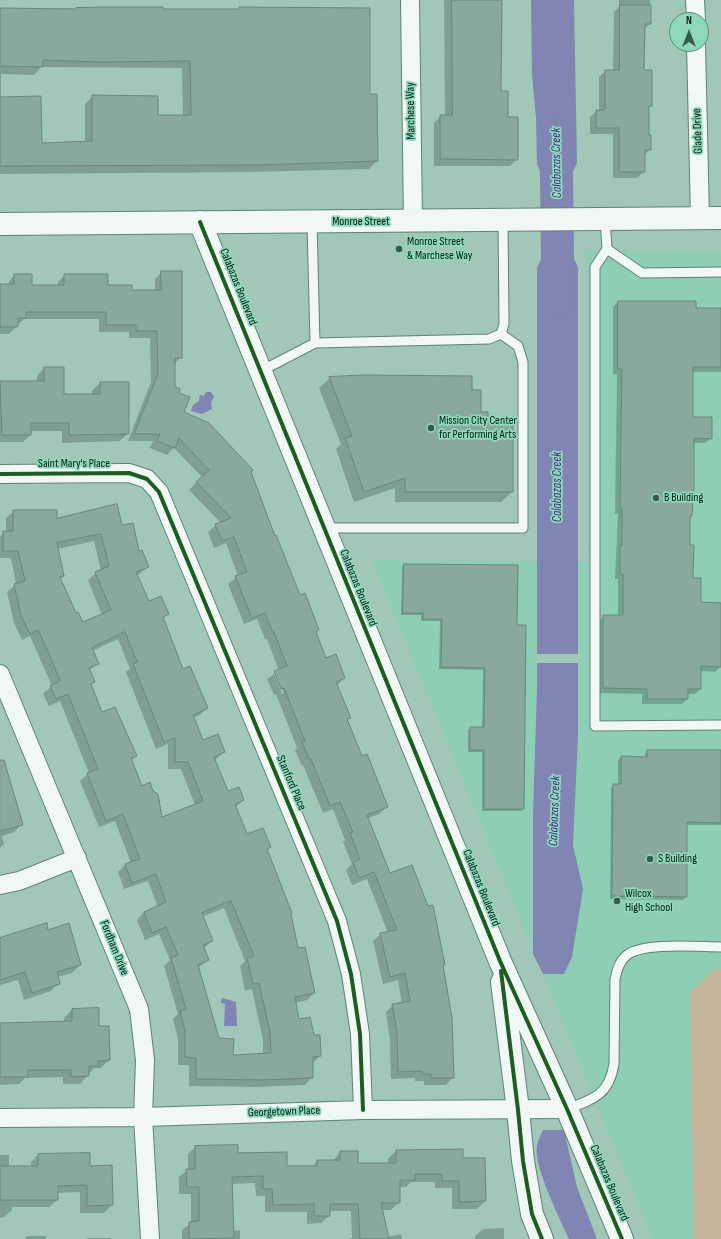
<!DOCTYPE html>
<style>
body{margin:0}
#map{position:relative;width:721px;height:1239px;overflow:hidden;background:#a0c7b8;font-family:"Sofia Sans Condensed",sans-serif}
canvas{display:block}
.north{position:absolute;left:669px;top:12px;width:40px;height:40px;box-sizing:border-box;background:#8fd8bb;border:1px solid #568e78;border-radius:50%;rotate:0deg;font-size:11px;font-weight:700;line-height:16px;text-align:center;color:#001e14}
.north::after{content:'';display:block;margin:auto;width:14px;height:18px;background:#38594d;clip-path:polygon(50% 0,100% 100%,50% 72%,0 100%)}
</style>
<div id="map">
<canvas width="721" height="1239"></canvas>
<div class="north">N</div>
</div>
<script>
const ctx = document.querySelector('canvas').getContext('2d');
ctx.lineJoin = 'round';
function paint(path, color) { ctx.fillStyle = color; ctx.fill(path, 'evenodd'); }
function stroke(path, color, width, dash) { ctx.strokeStyle = color; ctx.lineWidth = width; ctx.lineCap = dash ? 'butt' : 'round'; ctx.setLineDash(dash || []); ctx.stroke(path); }
function write(font, color, halo, rows, align = 'center') {
  ctx.font = font + ' "Sofia Sans Condensed",sans-serif'; ctx.lineWidth = 3.5; ctx.setLineDash([]); ctx.textBaseline = 'middle'; ctx.strokeStyle = halo; ctx.fillStyle = color; for (const [text, x, y, turn = 0] of rows) {
    ctx.save(); ctx.translate(x, y); ctx.rotate((+turn || 0) * Math.PI / 180); ctx.textAlign = isNaN(turn) ? turn : align; if (halo) ctx.strokeText(text, 0, 0); ctx.fillText(text, 0, 0); ctx.restore();
  }
}
paint(new Path2D(`
 M586 251 721 252V1239H653L372 560 588 562Z`), '#8eceb5');
paint(new Path2D(`
 M715 969H721V1239H694L690 993Z`), '#c6b59d');
paint(new Path2D(`
 M531 0H574L577 163 569 180H544L537 164 536 118 532 74Z
 M544 253H571L578 267V737L573 845 583 889 572 957 564 974H543L533 954V812L537 690V268Z
 M206 392H211L214 397 211 402 212 409 202 414 191 411 193 405 199 401 200 395 204 396Z
 M222 998 236 1002 237 1026H224L225 1004 221 1003Z
 M543 1130H564L577 1187 597 1239H569C560 1219 533 1166 537 1145 538 1140 541 1135 543 1130Z`), '#8085b4');
paint(new Path2D(`
 M535 654H580V663H535Z`), '#a0c7b8');
paint(new Path2D(`
 M444 0H501L500 92 517 159 510 166H434V123L441 116H445Z
 M619 0H650V24L644 29 643 71 651 106 648 108V136L650 149 644 156V172L637 178H613V134H590V117L597 111H599V77L605 71H613L614 12 619 7Z
 M239 8 369 9V95L377 161 369 169 250 172 0 174V9L162 10H237ZM41 67 182 68 183 116H157L93 96 85 104V142L41 144 1 98V74L34 75Z
 M162 272 181 357 174 364V388L183 413 249 472 274 537 299 596 318 630 315 633 326 659 344 678 337 686 349 718 347 720 361 757 386 807 379 814 368 818 390 875 444 964 442 966 453 1077 446 1085H424V1081H415V1078L391 1079 390 1040 386 1012 393 1005 402 1004 398 980 383 984 373 941 381 934 388 933 367 879 352 885 346 870 352 864 343 842 345 840 333 809 323 813 303 765 302 766 295 750 297 748 276 694 274 695 267 679 279 671 267 639H265L257 619 244 624 228 584 238 576 226 543 214 548 208 532 216 525 221 523 189 490 202 477 174 448 167 455 150 448 153 441H128L151 382 150 338H129V332H99V319H24L9 334H0V285H7L14 275 31 286H58V282L65 275 131 291H155V279ZM274 674H277L284 693 282 694Z
 M618 302 694 309H721V372H692V418L711 438 705 443H693L689 546 692 579 700 603 721 604V666L715 672 700 671V689L695 694H687V699L682 704H642V694L598 693 599 621 604 616H618V579H615L618 514H615L617 374H613V307Z
 M44 368 63 395H92V391L100 383 128 433 120 441 62 443V431H30V435L23 442H0V382H37V376Z
 M330 378 471 391 480 413 487 421 512 492 501 502H395V488L354 502 336 449 341 444 319 388Z
 M14 511 55 519 121 526 148 567 137 576 148 603 167 614 162 619 182 671 207 708 200 715 193 718 203 741 224 752 215 760 227 792 243 800 235 808 246 836 269 847 267 850 290 914 297 950 314 993 307 1000 295 1003 298 1020 314 1036 320 1056 312 1064V1077L305 1085 255 1087 189 1086V1065H178V1039L173 1019 178 1014 164 966 170 960 159 934 145 940 137 920 144 912 158 907 148 881 124 889 118 872 125 865 131 863 115 821 99 827 80 781 89 773 60 701 49 706 43 694 52 686 30 636 22 640 14 623 7 592 16 584 11 558H0V536L6 532V518ZM94 541 101 571 96 573 88 580 102 615 82 623 75 614 60 580 63 576 57 549ZM118 639 130 669 126 672 156 749 168 744V769H181L195 805 162 819 141 787 131 761 136 756 102 714 91 685 94 682 89 671 98 663 92 651ZM224 908 245 961 240 966 245 991 252 989 263 1040V1054L232 1056 219 1039 198 968 208 960 203 949 212 941 202 917Z
 M404 565 516 626 523 809 521 811H482V752H468V730L471 728H482L483 670 439 669 440 621H421V615H401L402 567Z
 M648 751H721V825H686V897L683 900 610 899 611 788 614 785H618V760L621 757 645 758V754Z
 M0 781 22 824 14 832 2 836 4 844 0 848Z
 M48 931 80 965 72 973 57 977 59 983 51 991 24 1000 18 980 0 985V940Z
 M98 1009V1027L109 1060 101 1068H94L80 1084H63V1077L25 1078 19 1084 0 1085V1024L64 1022V1018L72 1010Z
 M195 1147 237 1154 286 1167H312L317 1161H333L340 1152 357 1164H388V1159L396 1151 462 1159H484L485 1201 477 1209H452V1188H435V1182H411L406 1187H399V1202L391 1210H382L388 1237 401 1234 402 1239H348L352 1238 351 1211H329V1216L321 1223 307 1224V1212H265V1196H256L255 1183 231 1184 232 1231 240 1230V1239H182V1230L191 1223V1194H179V1177L188 1170V1154Z
 M0 1155H9V1167H31V1162L38 1155 89 1167 112 1205 104 1213H80V1192L57 1193V1200L49 1207H12V1210L4 1217 0 1218Z
 M504 1228V1239H475V1236L483 1229Z
 M27 1236H46V1239H24Z
 M88 1238H111V1239H87Z`), '#0003');
stroke(new Path2D(`
 M556 136 558 298`), '#8085b4', 33);
const building = new Path2D(`
 M452 0H502L501 91H508V117H518V160L440 159V115H452Z
 M620 5H651V24H645L644 70H652V106H649V135H651V150H645V172H619V128H596V110H605V70H619Z
 M103 7H163V9H239V7L370 8V94H377L378 161 258 165 0 166V97L41 96 42 143 92 141V95L158 96V115H191L190 61 101 62 43 60V67L0 66V8L76 9V8Z
 M161 271H182V358H175V387L180 389 179 393 190 397 184 412 209 423 253 470 251 472 275 536 276 535 300 595 305 593 319 630 316 632 326 658 336 654 345 678 336 682 351 718 347 719 362 756 367 754 388 807 367 815 390 873 412 865 428 906 433 905 445 965H443L452 1018 454 1078H431V1074H422V1071L398 1072 397 1032 392 1004 410 1001 405 973 390 977 380 933 397 930 374 872 359 878 353 862 360 859 350 833 353 832 340 802 330 806 311 759H309L302 742 305 741 284 688 281 689 274 671 287 666 274 632 273 633 265 613 252 618 235 576 247 572 234 537 222 541 215 524 231 518 196 482 209 470 179 438 175 448 157 441 160 434H134L158 374 157 331H136V325H106V312H26V318H18V327H0V284H14V274H32V285H64V274H108V285H132V290H161Z
 M618 301H696V308H721V367H693V417H712V439L694 438V487L692 516H690V545H694L693 578H701V602L721 603V667L701 666V689H688V699H647V689L603 688V615H623V574H620V545H622V509H620L622 369H618Z
 M44 367H64V394H100V382H129V434L69 435V423H31V435H2L0 381H44Z
 M362 375 472 376V390H481V412H488V420H513V492H405V478L364 492 345 438 352 436 329 377Z
 M117 504 122 525 133 523 139 551 142 550 149 567 136 572 149 601 161 596 169 614 163 617 183 669 190 666 208 708 193 715 203 740 218 734 225 752 214 757 228 791 239 787 244 800 235 804 247 834 263 828 271 847 267 849 292 913 291 914 298 948 305 947 315 993 295 997 299 1019 310 1017 314 1035H320L321 1056 313 1057V1078L263 1080 196 1079V1058L185 1057V1031L180 1011 186 1009 171 958 178 955 166 927 152 933 144 912 166 902 156 874 132 883 125 864 140 859 123 814 106 821 87 773 98 769 68 694 56 699 50 686 60 681 50 656 38 630 30 634 21 616 14 584 25 581 18 551H3V531H13V510H57V518ZM101 534 109 566 95 572 111 610 83 622 78 612 76 613 60 577 64 576 57 543ZM125 632 137 662 133 664 164 742 175 738V762H188L203 801 162 817 158 794 153 791 150 782 142 786 131 758 137 756 115 707 102 712 91 684 95 682 89 668 99 664 92 648ZM231 901 254 956 247 958 253 984 259 983 270 1032 271 1053 233 1055 234 1039 219 1038 198 965 209 960 203 945 213 941 202 913Z
 M404 564 518 565 517 625H526L524 809H484V750H470V727H484L485 668 441 667 442 619H423V613H403Z
 M647 750H721V823L687 822V897L612 896 613 784H621V756L647 757Z
 M0 760H4L23 825 0 831Z
 M47 923 48 930 69 923 81 965 57 972 60 984 32 993 25 972 0 980V938Z
 M99 1008V1026H109L110 1060 98 1061V1066H89V1076L71 1077V1070H28V1077H0V1023L72 1021V1009Z
 M238 1145V1153L287 1152V1166H317V1160H340V1151H358V1163H396V1150L463 1149V1158H485L486 1201 459 1202V1181H442V1174H415V1180H400V1203H381L389 1239H360L358 1204H330V1216H314V1204L273 1205 272 1189H263V1176L232 1177 234 1238 189 1239V1222L199 1221V1187H187L186 1169H195V1146Z
 M90 1153V1166L112 1165 113 1205 87 1206V1185L58 1186V1200H0V1166H38V1154Z`);
paint(building, '#8aa99e');
stroke(building, '#68887d', 1);
const lane = new Path2D(`
 M605 218 607 249 642 273 721 272
 M312 222 315 343
 M607 249 595 267V726L721 725
 M261 371 315 343 489 339 501 334 504 324 503 220
 M325 528H523V362L518 346 501 334
 M567 1109C594 1099 609 1095 614 1064L615 979C617 971 619 961 627 955 644 942 698 947 721 947`);
const street = new Path2D(`
 M410 0 413 221
 M695 0 696 20
 M696 44 700 218
 M0 474 129 473 147 479 159 492 337 921 351 974 360 1034 363 1110
 M0 674 139 1009 145 1060 143 1117 150 1239
 M0 885 19 881 77 858
 M0 1118 143 1117 363 1110 567 1109`);
const secondary = new Path2D(`
 M200 222 500 961 567 1109 622 1239
 M0 224 721 218
 M502 982 518 1110 523 1161 532 1214 542 1239`);
stroke(lane, '#618277', 11);
stroke(street, '#618277', 20);
stroke(secondary, '#618277', 24);
stroke(lane, '#f1f7f4', 9);
stroke(street, '#f1f7f4', 18);
stroke(secondary, '#f1f7f4', 22);
stroke(new Path2D(`
 M200 222 500 961 567 1109 622 1239
 M0 474 129 473 147 479 159 492 337 921 351 974 360 1034 363 1110
 M501 971 518 1110 523 1161 532 1214 542 1239`), '#1b5e20', 4);
for (const [x, y, r, color] of [
 [399,249,4,"#38594d"],
 [431,428,4,"#38594d"],
 [656,498,4,"#38594d"],
 [650,859,4,"#38594d"],
 [617,901,4,"#38594d"]
]) { const dot = new Path2D(); dot.arc(x, y, r, 0, 2 * Math.PI); ctx.fillStyle = color; ctx.fill(dot); stroke(dot, '#8fd8bb', 1.5); }
write('12px', '#001e14', '#8fd8bb', [
 ["Marchese Way",411,111,-91],
 ["Glade Drive",698,131,-92],
 ["Monroe Street",361,222],
 ["Calabazas Boulevard",238,287,68],
 ["Saint Mary's Place",74,464],
 ["Calabazas Boulevard",358,588,68],
 ["Stanford Place",291,783,67],
 ["Calabazas Boulevard",481,888,68],
 ["Fordham Drive",114,948,68],
 ["Georgetown Place",284,1112,-2],
 ["Calabazas Boulevard",609,1183,67]
]);
write('12px', '#001e14', '#8fd8bb', [
 ["Monroe Street",407,242],
 ["& Marchese Way",407,256],
 ["Mission City Center",439,421],
 ["for Performing Arts",439,435],
 ["B Building",664,498],
 ["S Building",658,859],
 ["Wilcox",625,894],
 ["High School",625,908]
], 'left');
write('italic 13px', '#412d87', '#8fd8bb', [
 ["Calabazas Creek",557,163,-91],
 ["Calabazas Creek",558,487,-90],
 ["Calabazas Creek",555,811,-88]
]);
</script>
